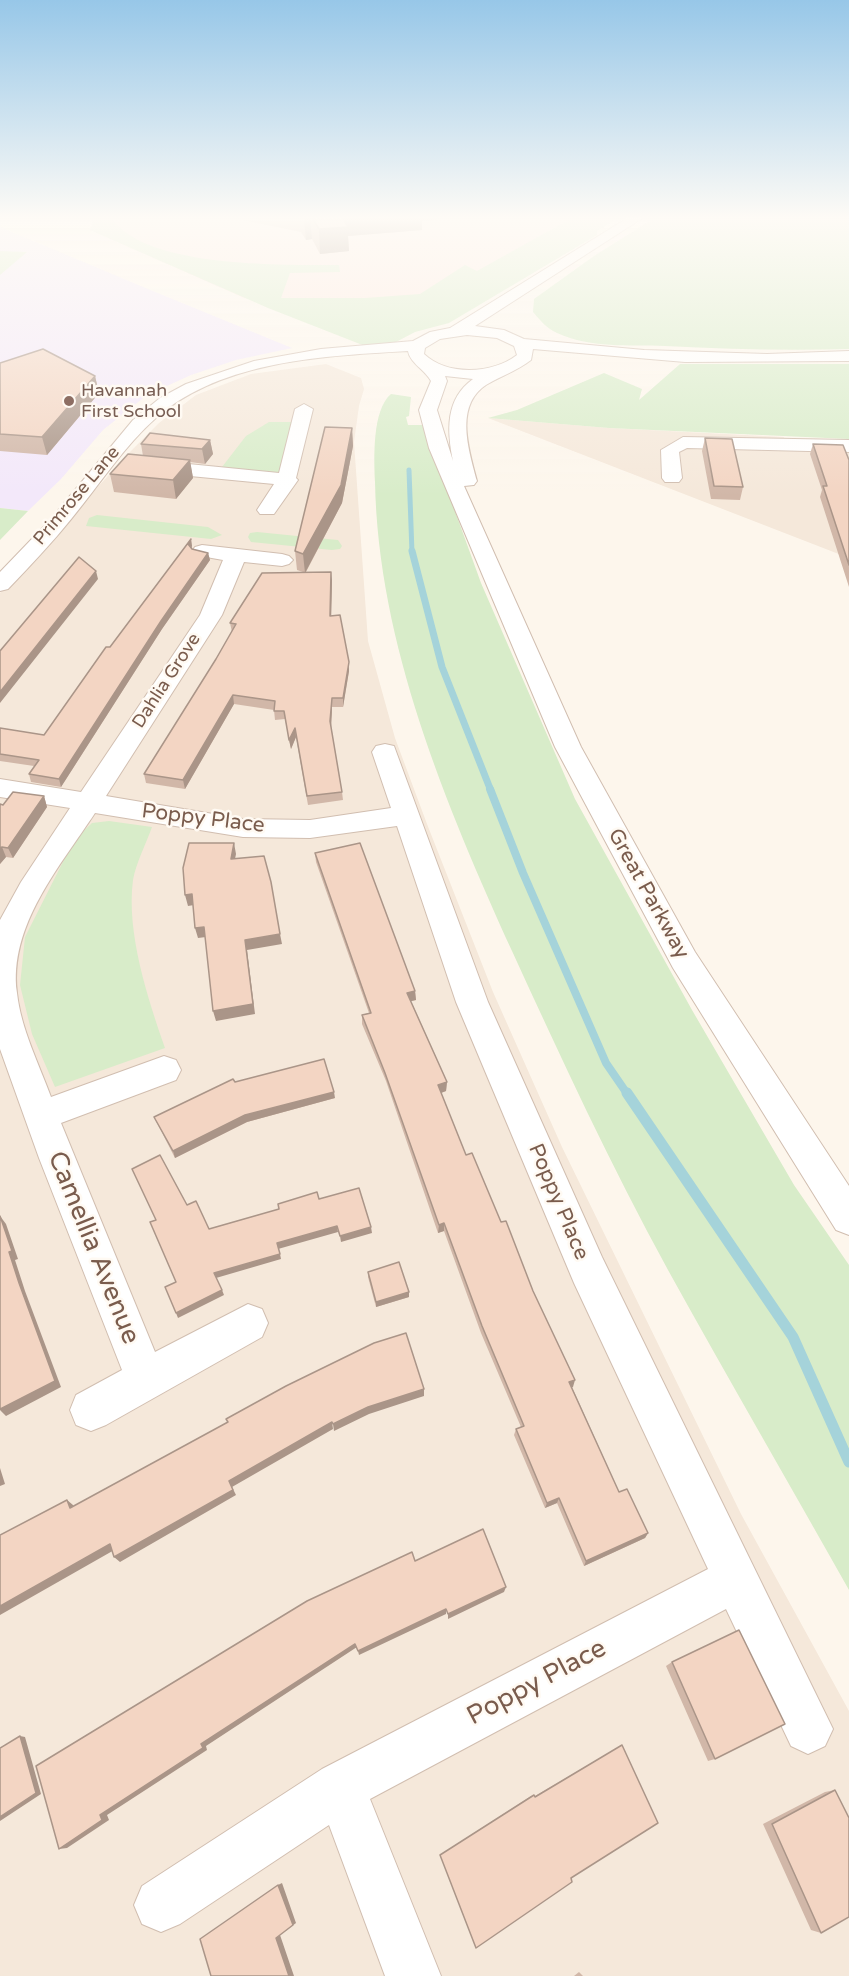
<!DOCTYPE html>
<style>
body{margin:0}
canvas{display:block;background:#fdf6ec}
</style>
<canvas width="849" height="1976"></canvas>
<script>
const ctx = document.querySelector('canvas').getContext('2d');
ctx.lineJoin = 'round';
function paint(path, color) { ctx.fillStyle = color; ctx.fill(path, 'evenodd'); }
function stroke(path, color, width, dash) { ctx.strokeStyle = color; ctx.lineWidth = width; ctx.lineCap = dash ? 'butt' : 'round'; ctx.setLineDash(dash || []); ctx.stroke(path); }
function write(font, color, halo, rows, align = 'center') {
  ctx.font = font + ' "Varela Round",sans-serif'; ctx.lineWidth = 5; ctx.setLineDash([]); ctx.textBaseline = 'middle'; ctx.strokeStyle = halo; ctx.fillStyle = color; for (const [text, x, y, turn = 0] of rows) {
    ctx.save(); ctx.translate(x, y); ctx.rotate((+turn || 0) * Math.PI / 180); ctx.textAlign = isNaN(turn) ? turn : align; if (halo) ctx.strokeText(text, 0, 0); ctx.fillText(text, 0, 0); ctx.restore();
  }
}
paint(new Path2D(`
 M326 364 361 378 364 389 359 406 354 442 368 641 395 738 427 824 493 992 562 1147 741 1514 849 1711V1976H0V593L130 452 159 423 196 395 251 374Z
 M488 418 609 428 784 437 787 447 849 449V558Z`), '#f5e8da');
paint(new Path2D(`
 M94 219H570L407 312 244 298 90 230Z`), '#fde8e0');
paint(new Path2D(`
 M0 227 148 289 292 348 236 360 191 375 147 395 103 430 61 479 28 511 0 508Z`), '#f3e8fa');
paint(new Path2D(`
 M94 219H113C145 268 284 265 339 265L340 272 290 273 281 298H365L420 294 465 265 477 271 570 219H617L597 231V235L449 323 415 332 396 342 365 346 268 308 90 230Z
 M653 219H849V349C788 351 727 349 665 346 630 345 589 348 557 333 546 328 540 320 533 312L534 299 594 256Z
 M0 251 27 252 0 275Z
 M680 364H849V439L609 428 488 418 517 410 604 373 642 389 639 400Z
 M391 394 411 397 409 416 406 417 408 425H422L430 442 481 583 575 799 692 1010 794 1185 849 1265V1590C789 1483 727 1377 668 1270 611 1166 561 1058 512 951 446 805 378 644 375 482 374 458 372 410 391 394Z
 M269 422H292L284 472 273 474 224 470 222 467 246 436Z
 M0 508 28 511 0 540Z
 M97 515 208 527 222 535 211 539 86 526 89 518Z
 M257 532 338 540 342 546 340 549 332 550 251 542 248 537 250 533Z
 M109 821 152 827C146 844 136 863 133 880 126 933 148 999 165 1048L55 1087 32 1034 20 985 25 937 74 840 92 823Z`), '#d8ecc9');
stroke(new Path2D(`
 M409 470 412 553`), '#a5d3da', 5);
stroke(new Path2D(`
 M412 551 442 667 491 791`), '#a5d3da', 7);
stroke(new Path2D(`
 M490 789 523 873 606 1063 628 1095`), '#a5d3da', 8);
stroke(new Path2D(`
 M627 1093 793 1337 849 1462`), '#a5d3da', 11);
const minor = new Path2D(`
 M626 219H641L475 326 504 330 524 339 644 350 767 354 849 351V361L685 362 533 349 531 360C517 371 501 376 486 385 454 406 469 451 477 481L474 485 464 486 581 747 695 952 849 1186V1235L836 1230 673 968 555 747 429 448 419 410 431 381C425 370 410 363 408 351 325 356 223 360 157 417 124 446 100 484 72 518 52 543 30 566 8 589L0 591V572L50 520 133 420 160 398 186 384 254 361 321 349 413 341 430 332 450 328ZM467 335 497 338 514 346 517 355C492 374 447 376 424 354L425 348 440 339ZM445 376 473 379C445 399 447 431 453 461L437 410 447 381Z
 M304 404 313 409 296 478 298 480 274 514H260L257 510 274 484 148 472 139 466 148 460 279 473 295 409Z
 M683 437 849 440V452L687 448 679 452 682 478 679 482H665L662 478 661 450Z
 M202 545 282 554 289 556 293 560 289 564 282 566 244 562 222 615 106 796 243 819 310 820 391 808 372 752 376 746 385 744 394 746 488 1002 602 1257 833 1729 825 1746 808 1754 791 1746 726 1609 370 1799 441 1976H385L329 1825 180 1924 161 1932 142 1924 134 1905 142 1886 322 1769 708 1569 574 1283 456 1002 397 826 310 838 243 837 95 813C61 865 8 926 17 993 21 1029 39 1064 51 1097L164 1056 176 1060 181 1070 176 1080 61 1123 155 1352 248 1304 262 1309 268 1323 262 1337 106 1425 91 1431 76 1425 70 1410 76 1395 122 1370 39 1158 0 1049V920L21 882 70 808 0 797V779L81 792 200 615 223 560 195 555 192 551 195 547Z`);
stroke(minor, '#d1beb0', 2);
paint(minor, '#fff');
paint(new Path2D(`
 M242 219H441L422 221V230L348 236 349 251 320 254 312 239 306 240 301 232 242 220Z
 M0 363 95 376 99 393 47 455 0 451Z
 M352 428 353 446 342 503 306 572 332 580 331 616 349 671 343 707H332L331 726 342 792 343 800 308 805 296 737 291 749 285 719 275 720 274 710 234 704 185 789 146 783 144 774 216 659 232 632 230 623 303 572 297 570 295 551Z
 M705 438 743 487 740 500 711 499 702 451Z
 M210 440 213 454 205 464 190 462 193 478 176 499 114 492 110 474 143 456 141 444Z
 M813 444 849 460V587L820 497 822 490 810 454Z
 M191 539 192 549 208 553 210 560 162 629 61 787 31 782 29 774 34 766 0 761V728L44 735Z
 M44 796 47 807 13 858 6 857 0 864 3 805Z
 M315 853 415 991 416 1000 411 1001 447 1082 446 1091 441 1093 466 1155 501 1222 533 1291 573 1387H572L619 1492 648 1533 645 1538 584 1566 557 1503 545 1508 514 1435 516 1429 521 1427 481 1333 444 1231 438 1233 386 1081 362 1024V1015L369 1013 316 862Z
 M235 1082 335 1098 247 1122 175 1158 157 1123 154 1117Z
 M368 1272 409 1292V1297L376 1307 368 1277Z
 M672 1662 715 1759 708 1761 666 1666Z
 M622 1745 571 1878 476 1948 440 1855 531 1796 534 1795 535 1796Z
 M835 1790 821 1933 811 1930 763 1824 825 1792Z
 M579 1972 583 1976H574Z`), '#d1b7a8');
paint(new Path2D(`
 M304 219H310L312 239 306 240Z
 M339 219H441L422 221V230L348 236 349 251 320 254 319 229Z
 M95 376 99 393 47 455 42 437Z
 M352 428 353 446 342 503 305 573 303 554Z
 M210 440 213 454 205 464 202 449Z
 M190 460 193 478 176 499 173 480Z
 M191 539 192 546 190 551 188 544Z
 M208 553 210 560 162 629 61 787 59 779 161 621Z
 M96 571 98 579 0 703V692Z
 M331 572 332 580 331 624 330 616Z
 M349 662V671L343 707V698Z
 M233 695 234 704 185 789 183 780Z
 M332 698V707L331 729 330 721Z
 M295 728 296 737 291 749 289 740Z
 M44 796 47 807 13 858 8 848Z
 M234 843 236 854 233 869 231 859Z
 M2 847 6 857 0 864V848Z
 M192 894 194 905 188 906 185 895Z
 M204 927 206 937 198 938 195 928Z
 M280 934 282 944 247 950 255 1014 216 1021 213 1011 245 940Z
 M415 991 416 1000 407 1002V993Z
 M447 1082 446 1091 438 1094V1085Z
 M334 1092 335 1098 247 1122 175 1158 173 1151 245 1115Z
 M0 1216 6 1224 18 1259 15 1260 25 1291 61 1387 6 1416 0 1410V1409L19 1283 9 1252Z
 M444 1223V1231L438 1233 439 1225Z
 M337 1226 338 1232 278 1249 277 1243Z
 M371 1227 372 1233 341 1242 340 1236Z
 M280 1254 281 1259 216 1278 214 1273Z
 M222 1290 224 1295 178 1318 176 1313Z
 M409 1292V1297L376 1307V1302Z
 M575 1380 573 1387 567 1389 569 1382Z
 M424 1389V1396L369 1414 334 1431 333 1424 368 1407Z
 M332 1422 333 1429 232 1487 236 1495 120 1562 114 1557 229 1481Z
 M0 1468 5 1484 0 1486Z
 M559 1498 557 1503 545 1508 547 1503Z
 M67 1500 73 1505 76 1514 70 1508Z
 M648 1533 645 1538 584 1566 586 1561Z
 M110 1544 116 1549 0 1615V1606Z
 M506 1587 504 1592 448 1619V1614Z
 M446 1609V1614L359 1655 358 1651Z
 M355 1644 357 1647 206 1746 207 1750 107 1815 109 1820 67 1848 59 1849 100 1815 201 1744Z
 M20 1736 25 1737 41 1794 0 1821V1817Z
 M282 1883 296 1923 280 1935 294 1976H289L276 1938 278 1885Z`), '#aa9588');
const building = new Path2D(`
 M313 219H343L348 227 319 229Z
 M43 349 95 376 42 437 0 434V363Z
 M325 427 352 428 341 485 303 554 295 551Z
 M150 433 210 440 202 449 141 444Z
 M705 438 732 439 743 487 714 486Z
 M813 444 843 445 849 460V565L823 486H827Z
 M128 454 190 460 173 480 110 474Z
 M191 539 188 544 192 549 208 553 161 621 59 779 29 774 39 760 0 754V728L44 735 106 647H110Z
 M79 557 96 571 0 692V651Z
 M331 572 330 616 340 615 349 662 343 698H332L330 721 342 792 307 796 295 728 289 740 284 711H274L275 701 233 695 183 780 144 774 216 659 236 624 230 623 262 573Z
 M13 792 44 796 8 848 2 847 0 848V804L3 805Z
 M189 843H234L231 859 264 856 271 882 280 934 245 940 253 1004 213 1011 204 927 195 928 192 894 185 895 183 868Z
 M360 843 415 991 407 993 447 1082 438 1085 466 1155 472 1153 501 1222 506 1221 533 1291 575 1380 569 1382 619 1492 627 1489 648 1533 586 1561 559 1498 547 1503 516 1429 524 1426 482 1326 444 1223 439 1225 385 1073 362 1015 371 1013 315 853Z
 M324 1059 334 1092 245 1115 173 1151 154 1117 233 1079 235 1082Z
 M160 1155 187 1205 196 1201 209 1229 279 1209 278 1204 317 1192 319 1199 359 1188 371 1227 340 1236 337 1226 277 1243 280 1254 214 1273 222 1290 176 1313 165 1287 176 1282 150 1222 156 1220 132 1169Z
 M0 1216 12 1251 9 1252 19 1283 55 1381 0 1409Z
 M399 1262 409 1292 376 1302 368 1272Z
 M406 1333 424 1389 368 1407 333 1424 332 1422 229 1481 233 1490 114 1557 110 1544 0 1606V1535L67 1500 70 1508 228 1422 226 1419 286 1386 374 1343Z
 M483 1529 506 1587 448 1614 446 1609 358 1651 355 1644 201 1744 203 1748 100 1815 102 1820 59 1849 36 1766 307 1601 412 1552 415 1561Z
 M739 1630 785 1724 715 1759 672 1662Z
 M20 1736 36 1793 0 1817V1748Z
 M622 1745 658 1823 571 1878 572 1882 476 1948 440 1855 534 1795 535 1797Z
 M835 1790 849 1818V1917L821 1933 772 1824Z
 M278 1885 293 1925 276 1938 289 1976H211L200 1939Z`);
paint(building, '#f3d5c3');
stroke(building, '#aa9588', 1.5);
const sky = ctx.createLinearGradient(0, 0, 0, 496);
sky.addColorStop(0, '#97c7e8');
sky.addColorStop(0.44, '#fefbf6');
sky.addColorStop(1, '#fefbf600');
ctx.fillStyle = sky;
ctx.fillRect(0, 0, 849, 496);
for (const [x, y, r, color] of [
 [69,401,6,"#8d6e63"]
]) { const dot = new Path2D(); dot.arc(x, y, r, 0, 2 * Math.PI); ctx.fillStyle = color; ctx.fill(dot); stroke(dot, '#fffaf3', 2); }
write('18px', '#785e54', '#fffaf3', [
 ["Havannah",81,391],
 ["First School",81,412]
], 'left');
write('18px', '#7a5c4d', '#fffaf3', [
 ["Primrose Lane",77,496,-50],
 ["Dahlia Grove",167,681,-57]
]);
write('21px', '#7a5c4d', '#fffaf3', [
 ["Poppy Place",203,819,7],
 ["Great Parkway",648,894,61],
 ["Poppy Place",558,1202,67]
]);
write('26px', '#7a5c4d', '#fffaf3', [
 ["Camellia Avenue",93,1248,68],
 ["Poppy Place",537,1683,-28]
]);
</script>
